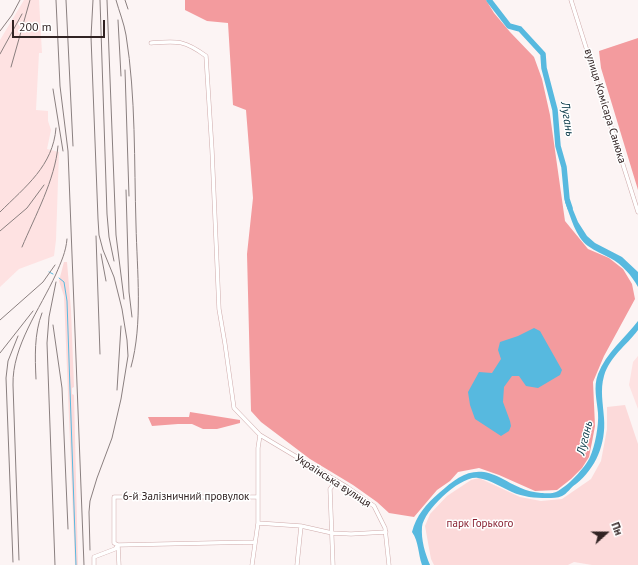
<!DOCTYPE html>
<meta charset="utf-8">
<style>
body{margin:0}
#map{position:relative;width:638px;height:565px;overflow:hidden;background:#fcf4f4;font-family:"PT Sans",sans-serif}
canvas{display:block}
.north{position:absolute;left:586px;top:513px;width:40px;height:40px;-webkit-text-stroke:3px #fff;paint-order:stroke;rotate:69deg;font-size:11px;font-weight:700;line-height:16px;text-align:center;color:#312323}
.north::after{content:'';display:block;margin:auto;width:14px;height:18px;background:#312323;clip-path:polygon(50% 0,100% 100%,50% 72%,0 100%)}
.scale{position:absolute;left:12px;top:20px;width:93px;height:18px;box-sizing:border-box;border:2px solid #312323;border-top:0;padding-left:5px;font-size:12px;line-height:14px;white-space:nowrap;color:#312323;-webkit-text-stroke:3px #fff;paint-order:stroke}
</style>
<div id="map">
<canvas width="638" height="565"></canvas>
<div class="north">Пн</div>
<div class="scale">200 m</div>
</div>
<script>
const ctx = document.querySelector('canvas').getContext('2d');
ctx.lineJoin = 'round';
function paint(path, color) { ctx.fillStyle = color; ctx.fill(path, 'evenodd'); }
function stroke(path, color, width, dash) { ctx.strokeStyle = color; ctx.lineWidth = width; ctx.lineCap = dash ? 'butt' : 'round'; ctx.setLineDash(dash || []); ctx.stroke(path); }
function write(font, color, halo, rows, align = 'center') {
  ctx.font = font + ' "PT Sans",sans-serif'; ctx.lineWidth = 3; ctx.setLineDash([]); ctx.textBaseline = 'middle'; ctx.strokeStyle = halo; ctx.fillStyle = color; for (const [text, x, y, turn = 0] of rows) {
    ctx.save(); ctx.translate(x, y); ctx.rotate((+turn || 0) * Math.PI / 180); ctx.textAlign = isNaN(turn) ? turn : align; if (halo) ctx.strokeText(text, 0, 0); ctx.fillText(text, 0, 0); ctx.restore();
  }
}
paint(new Path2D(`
 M24 0H39L42 53H39L36 110 48 111V121L51 130 47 149 59 152 56 240 54 256 19 269 0 287V40Z
 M638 356V409L629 385 633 362Z`), '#fee2e2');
paint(new Path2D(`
 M64 262H67L71 310 74 387 72 388V394L74 395 78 565H75L64 296 59 281Z
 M625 405 638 444V565H592L574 562 568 565H434L431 559 425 526 430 514 447 496 471 480 479 478 520 497 541 501 562 499 591 479 601 461 607 429V407Z`), '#fcdada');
paint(new Path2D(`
 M185 0H486L494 13 510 32 534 57 542 79 550 115 565 221 588 249 609 258 623 269 632 284 635 299 604 356 593 382 595 426 592 442 589 457 582 468 571 479 557 490 535 491 499 475 479 468 458 472 450 481 437 490 414 517 389 513 377 502 353 485 310 459 261 422 251 411 247 254 253 198 246 110 233 105 228 23 207 21 185 10Z
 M638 38V190L601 68 599 51Z
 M190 412 240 420V423L217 429H203L192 424H178L152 426 148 417H189Z`), '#f39b9e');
paint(new Path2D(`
 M569 200 578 222 587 236 595 243 622 257 638 272V287C632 276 622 264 610 258 603 254 595 251 588 246 576 238 570 215 565 202Z
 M638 321V330C626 346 610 356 604 376 600 390 603 403 604 418 606 444 596 468 576 484 571 487 567 494 562 496 558 498 552 498 547 498 535 498 523 497 512 492 501 487 491 480 478 478 461 475 424 510 422 527 421 540 425 553 430 565H422C418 554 419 542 412 532 416 516 426 504 439 493 459 475 475 464 501 478 514 485 526 492 541 493 545 493 552 494 556 492 567 487 585 468 590 457 595 446 599 425 598 413 597 400 593 387 598 374 606 353 625 338 638 321Z
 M534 328 540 331 562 370 560 375 538 388 526 386 519 376H512L504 387 503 402 510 421 511 426 509 431 501 436 475 419 470 405 468 392 479 372 492 373 501 359 498 350 500 342 518 336Z`), '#57b9df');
stroke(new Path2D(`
 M49 272 53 274
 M59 278 64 282 67 301 76 565`), '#57b9df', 1);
stroke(new Path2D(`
 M489 0 509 26 520 29 543 54 544 68 555 110 558 146 564 167 567 199 570 208`), '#57b9df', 5.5);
const street = new Path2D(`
 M571 0 638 212
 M151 43C178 41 184 40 206 56L212 150 219 309 225 344 234 408 260 435 347 487 374 506 385 528 389 565
 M258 523 301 526 332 533 351 534 386 532
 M94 565V557L115 549 118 545 255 542
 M119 565 118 545 114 543V497H258
 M252 565 258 523V448L260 435
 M297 565 301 526
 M333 565 330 489 336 481`);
stroke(street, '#cfabab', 4.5);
stroke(street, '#fff', 3.5);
stroke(new Path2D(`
 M56 0 60 86 68 151 84 565
 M66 0 73 146
 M100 0 107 214 109 237 114 261
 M107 0 116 235 124 299
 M116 0C119 11 124 23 126 35 136 97 134 162 136 225 137 270 143 324 131 367
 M125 0 128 9
 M118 20 121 76
 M0 31 12 15 20 0
 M0 54 22 14
 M11 67 30 0
 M125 70 129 196
 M53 89 63 151
 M126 190 129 292 132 317
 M0 212C26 186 53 166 56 128
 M0 231 27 208 44 185
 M96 236 100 354
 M22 247C35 216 55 180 58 146
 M101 254 106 281
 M0 320 43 282 55 265
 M53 325 62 388 68 529
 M0 353 33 311
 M36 379C35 357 34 334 42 313
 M117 390 121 326
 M90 550 89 512 90 501 97 478 112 438 121 399 128 356 127 340 122 309 114 277 103 250 99 235 98 219 91 37 93 0
 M19 560 13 385C12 346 40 309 56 274 61 262 66 252 67 239
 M13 562 6 378 8 361 18 336
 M55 565 47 343 49 317 56 282`), '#8a7f7f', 1);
write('11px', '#312323', '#fff', [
 ["вулиця Комісара Санюка",605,106,73],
 ["Українська вулиця",333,481,33],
 ["6-й Залізничний провулок",186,497]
]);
write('11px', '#892232', '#fff', [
 ["парк Горького",480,524]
]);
write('italic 12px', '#0b3948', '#fff', [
 ["Лугань",567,119,81],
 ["Лугань",585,438,-76]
]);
</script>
